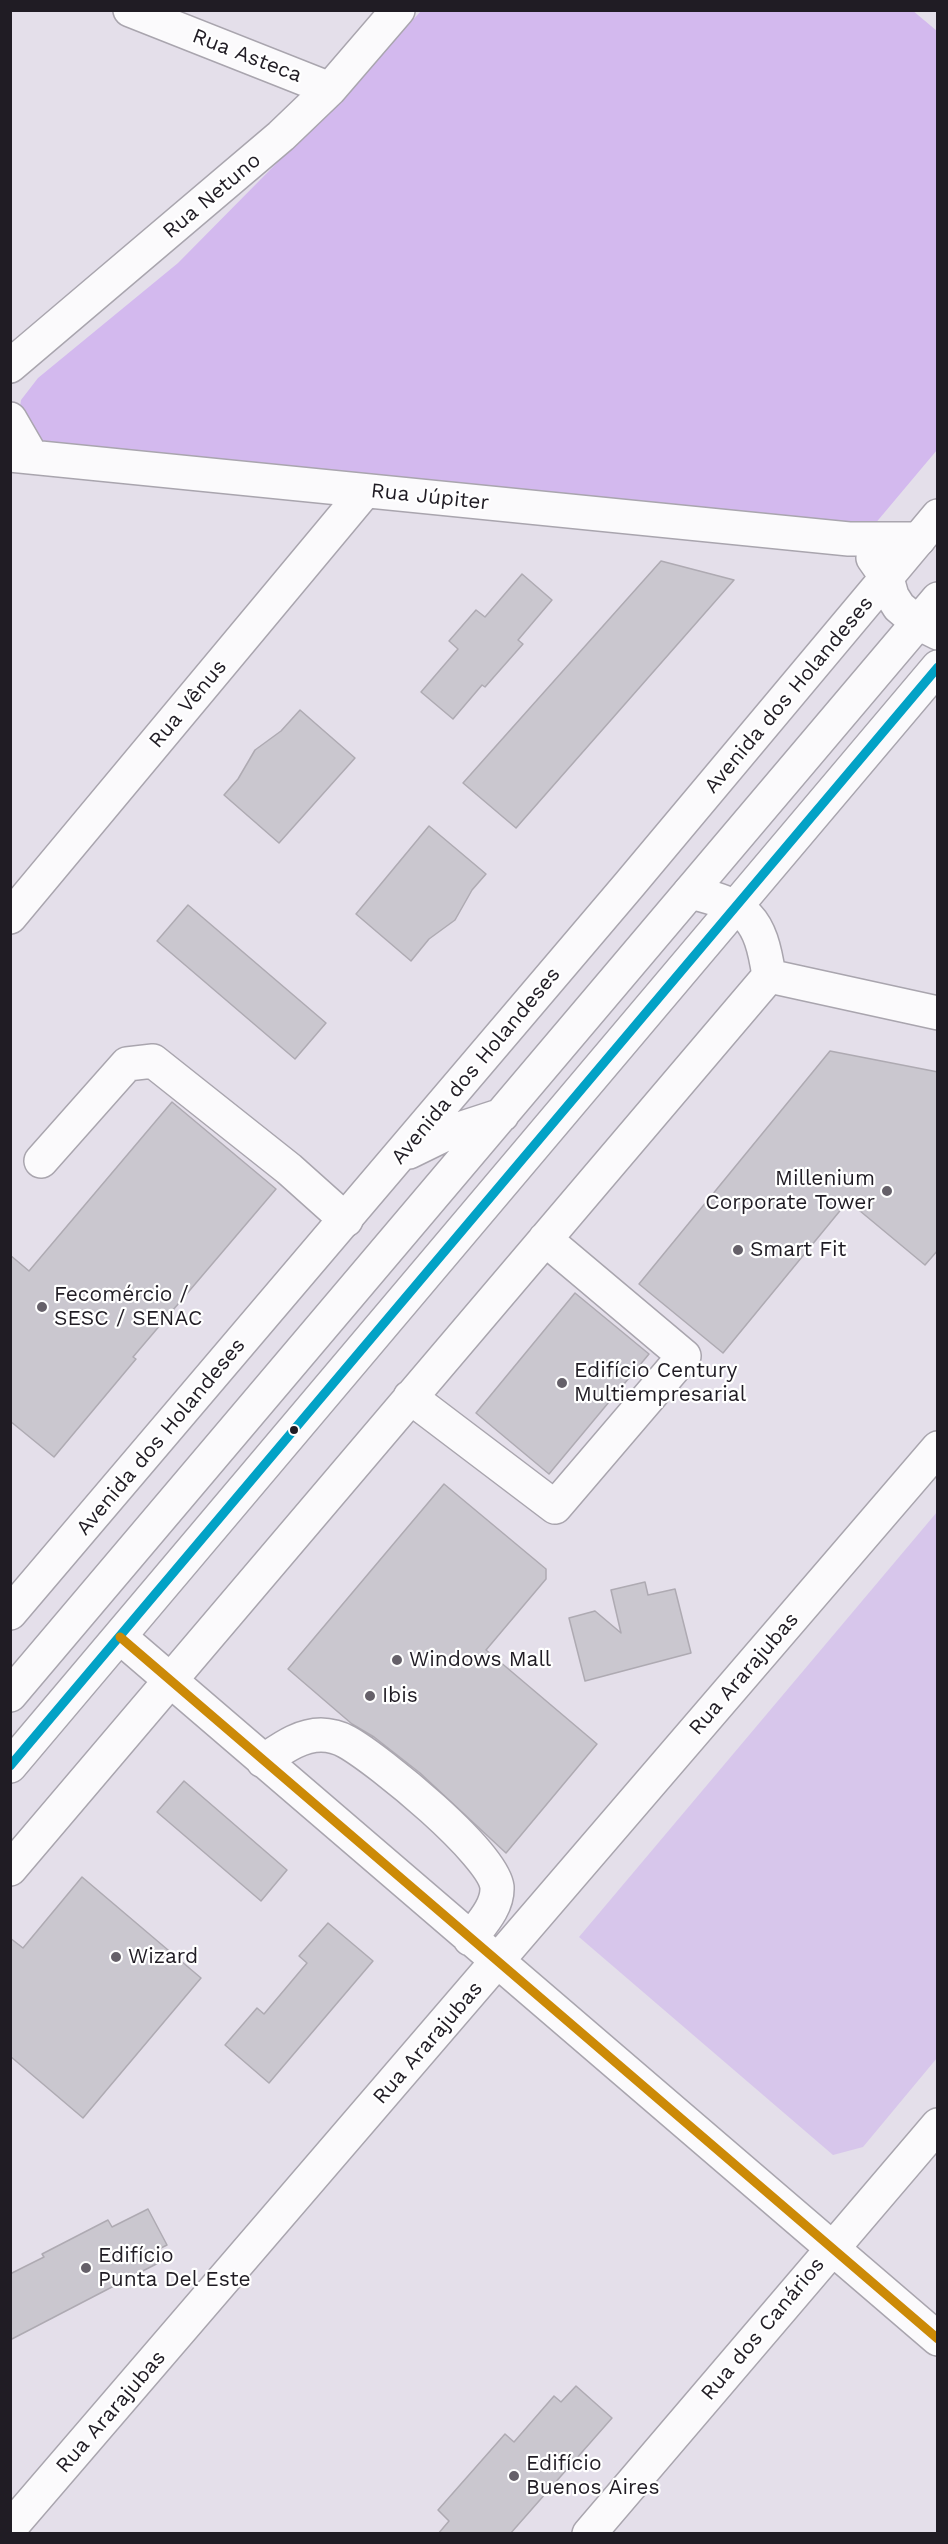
<!DOCTYPE html>
<meta charset="utf-8">
<style>
body{margin:0}
#map{position:relative;width:948px;height:2544px;overflow:hidden;background:#e4dfea;font-family:"Work Sans",sans-serif}
canvas{display:block}
.frame{position:absolute;inset:0;border:12px solid #201c24;pointer-events:none}
</style>
<div id="map">
<canvas width="948" height="2544"></canvas>
<div class="frame"></div>
</div>
<script>
const ctx = document.querySelector('canvas').getContext('2d');
ctx.lineJoin = 'round';
function paint(path, color) { ctx.fillStyle = color; ctx.fill(path, 'evenodd'); }
function stroke(path, color, width, dash) { ctx.strokeStyle = color; ctx.lineWidth = width; ctx.lineCap = dash ? 'butt' : 'round'; ctx.setLineDash(dash || []); ctx.stroke(path); }
function write(font, color, halo, rows, align = 'center') {
  ctx.font = font + ' "Work Sans",sans-serif'; ctx.lineWidth = 4.5; ctx.setLineDash([]); ctx.textBaseline = 'middle'; ctx.strokeStyle = halo; ctx.fillStyle = color; for (const [text, x, y, turn = 0] of rows) {
    ctx.save(); ctx.translate(x, y); ctx.rotate((+turn || 0) * Math.PI / 180); ctx.textAlign = isNaN(turn) ? turn : align; if (halo) ctx.strokeText(text, 0, 0); ctx.fillText(text, 0, 0); ctx.restore();
  }
}
paint(new Path2D(`
 M937 1512V2058L863 2147 833 2155 579 1937Z`), '#d7c6eb');
paint(new Path2D(`
 M912 10 937 31V450L874 525 34 444 18 421 21 400 38 378 178 263 342 97 421 11Z`), '#d3b9ee');
const building = new Path2D(`
 M661 561 734 580 516 828 463 783Z
 M522 574 552 600 518 640 523 644 485 687 482 685 453 719 421 692 458 649 449 641 476 610 485 617Z
 M300 710 355 758 279 843 224 795 238 779 255 750 281 731Z
 M429 826 486 874 472 890 455 920 429 939 411 961 356 914Z
 M188 905 326 1023 295 1059 157 941Z
 M830 1051 938 1072V1250L925 1265 848 1201 723 1353 639 1284Z
 M172 1102 276 1189 133 1357 136 1359 54 1457 10 1421V1255L29 1271Z
 M575 1293 649 1354 549 1474 476 1413Z
 M444 1484 546 1569V1579L486 1650 597 1744 506 1853 420 1773 374 1737 352 1724 288 1669Z
 M645 1582 648 1595 675 1589 691 1653 585 1681 569 1618 595 1611 621 1633 611 1590Z
 M184 1781 287 1870 261 1901 157 1812Z
 M82 1877 201 1978 83 2118 10 2056V1938L23 1948Z
 M328 1923 373 1961 269 2083 225 2045 257 2008 264 2014 307 1963 299 1956Z
 M148 2209 167 2245 157 2250 162 2261 10 2340V2274L44 2257 42 2254 108 2220 112 2227Z
 M576 2386 612 2418 510 2534H438L449 2521 438 2510 505 2434 514 2442 554 2396 561 2402Z`);
paint(building, '#cac7cf');
stroke(building, '#aeaab2', 1.5);
const minor = new Path2D(`
 M130 10 330 89
 M10 366 281 136 330 89 398 10
 M10 419 32 457
 M10 455 849 539H919
 M873 558 887 578 892 596 899 607 918 623 938 633
 M10 917 365 491
 M769 976 938 1013
 M41 1161 127 1064 153 1061 289 1169 346 1220
 M410 1397 555 1507 684 1356 545 1239
 M120 1637 938 2339
 M263 1761C280 1750 299 1735 321 1735 329 1735 340 1738 347 1742 379 1760 493 1853 497 1887 498 1907 481 1924 470 1939
 M10 1869 769 976C760 917 748 906 690 892
 M10 2528 938 1448
 M589 2534 938 2125`);
const major = new Path2D(`
 M409 1152 450 1132 502 1115
 M10 1613 629 885 938 516
 M10 1695 938 599
 M10 1766 938 667`);
stroke(minor, '#a9a5ae', 36);
stroke(major, '#a9a5ae', 36);
stroke(minor, '#fbfafc', 33);
stroke(major, '#fbfafc', 33);
stroke(new Path2D(`
 M10 1766 938 667`), '#02a2c6', 9);
stroke(new Path2D(`
 M120 1637 938 2339`), '#cc8a07', 9);
for (const [x, y, r, color] of [
 [887,1191,6,"#656069"],
 [738,1250,6,"#656069"],
 [42,1307,6,"#656069"],
 [562,1383,6,"#656069"],
 [294,1430,5,"#201c24"],
 [397,1660,6,"#656069"],
 [370,1696,6,"#656069"],
 [116,1957,6,"#656069"],
 [86,2268,6,"#656069"],
 [514,2476,6,"#656069"]
]) { const dot = new Path2D(); dot.arc(x, y, r, 0, 2 * Math.PI); ctx.fillStyle = color; ctx.fill(dot); stroke(dot, '#fff', 2); }
write('21px', '#201c24', '#fff', [
 ["Rua Asteca",247,56,21],
 ["Rua Netuno",212,196,-40],
 ["Rua Júpiter",430,497,6],
 ["Avenida dos Holandeses",789,695,-50],
 ["Rua Vênus",188,704,-50],
 ["Avenida dos Holandeses",476,1066,-50],
 ["Avenida dos Holandeses",161,1437,-50],
 ["Rua Ararajubas",744,1674,-49],
 ["Rua Ararajubas",428,2043,-49],
 ["Rua dos Canários",763,2329,-50],
 ["Rua Ararajubas",111,2412,-49]
]);
write('21px', '#201c24', '#fff', [
 ["Millenium",875,1179,"right"],
 ["Corporate Tower",875,1203,"right"],
 ["Smart Fit",750,1250],
 ["Fecomércio /",54,1295],
 ["SESC / SENAC",54,1319],
 ["Edifício Century",574,1371],
 ["Multiempresarial",574,1395],
 ["Windows Mall",409,1660],
 ["Ibis",382,1696],
 ["Wizard",128,1957],
 ["Edifício",98,2256],
 ["Punta Del Este",98,2280],
 ["Edifício",526,2464],
 ["Buenos Aires",526,2488]
], 'left');
</script>
